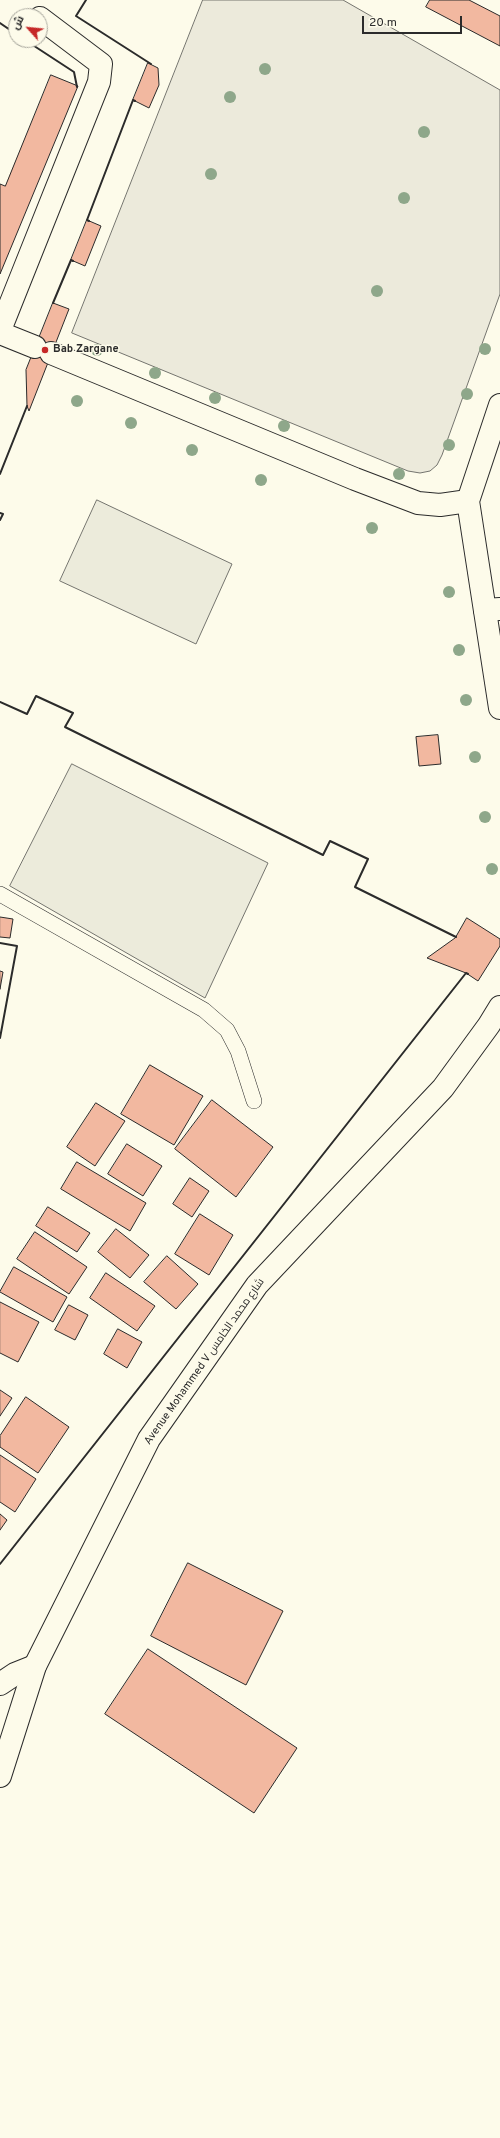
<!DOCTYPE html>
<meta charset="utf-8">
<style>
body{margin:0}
#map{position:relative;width:500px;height:2138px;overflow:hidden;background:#fdfbea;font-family:Overpass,Cairo,sans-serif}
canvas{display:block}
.north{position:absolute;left:8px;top:8px;width:40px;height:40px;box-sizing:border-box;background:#fdfbea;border:1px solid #a9a89e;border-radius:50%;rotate:297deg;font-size:11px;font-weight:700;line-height:16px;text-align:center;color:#2b2b2b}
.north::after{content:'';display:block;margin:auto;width:14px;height:18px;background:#c62828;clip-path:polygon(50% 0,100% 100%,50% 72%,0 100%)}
.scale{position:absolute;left:362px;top:16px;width:100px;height:18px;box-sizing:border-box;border:2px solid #2b2b2b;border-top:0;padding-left:5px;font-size:12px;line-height:14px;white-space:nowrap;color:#2b2b2b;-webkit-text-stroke:3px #fdfbea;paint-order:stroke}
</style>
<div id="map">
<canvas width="500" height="2138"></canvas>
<div class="north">ش</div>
<div class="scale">20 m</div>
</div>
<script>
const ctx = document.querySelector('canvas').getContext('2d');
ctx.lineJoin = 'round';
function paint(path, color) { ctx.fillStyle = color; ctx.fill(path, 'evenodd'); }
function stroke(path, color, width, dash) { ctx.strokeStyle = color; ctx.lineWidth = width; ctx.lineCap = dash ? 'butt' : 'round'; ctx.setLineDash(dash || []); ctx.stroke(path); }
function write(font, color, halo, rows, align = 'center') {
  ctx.font = font + ' Overpass,Cairo,sans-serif'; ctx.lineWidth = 3; ctx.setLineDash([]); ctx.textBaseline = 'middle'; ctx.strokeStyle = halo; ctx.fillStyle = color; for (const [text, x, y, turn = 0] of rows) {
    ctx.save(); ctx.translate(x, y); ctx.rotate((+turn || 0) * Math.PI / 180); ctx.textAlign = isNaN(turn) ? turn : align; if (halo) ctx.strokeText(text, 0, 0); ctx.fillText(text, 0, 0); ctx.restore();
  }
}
const green = new Path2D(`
 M97 500 232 564 196 644 60 581Z
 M72 764 268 863 205 998 10 886Z`);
paint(green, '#ecebdb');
stroke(green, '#74746e', 1);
const parking = new Path2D(`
 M203 0H343L500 90V294L442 455 437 465 430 471 420 473 408 471 72 333Z`);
paint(parking, '#eceadb');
stroke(parking, '#74746e', 1);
const building = new Path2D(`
 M430 0H469L500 16V46L426 7Z
 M148 63 158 68 159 85 149 108 133 100Z
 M51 75 78 86 0 274V184L5 186Z
 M87 220 101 226 85 266 71 260Z
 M53 303 69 309 29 411 27 406 26 370Z
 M438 735 441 764 419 766 416 737Z
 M0 917 13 919 10 938 0 937Z
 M467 918 500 939V946L478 981 466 973 427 958 455 938Z
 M0 971 3 972 0 989Z
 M150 1065 203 1096 174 1145 121 1114Z
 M212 1100 273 1147 236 1197 175 1149Z
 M96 1103 125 1121 95 1166 67 1147Z
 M127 1144 162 1166 143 1196 108 1174Z
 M77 1162 146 1203 130 1231 61 1189Z
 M190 1178 209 1191 192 1217 173 1204Z
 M48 1207 90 1233 77 1252 36 1226Z
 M200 1214 233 1235 209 1275 175 1254Z
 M116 1229 149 1255 130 1278 98 1252Z
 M35 1232 87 1267 69 1294 17 1259Z
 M167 1256 198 1284 176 1309 144 1282Z
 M14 1267 67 1297 53 1322 0 1292Z
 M106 1273 155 1306 137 1331 90 1298Z
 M0 1302 39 1322 18 1362 0 1353Z
 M69 1305 88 1315 75 1340 55 1330Z
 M118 1329 142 1342 127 1368 104 1354Z
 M0 1390 12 1398 0 1416Z
 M26 1397 69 1427 38 1473 0 1447V1436Z
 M0 1455 36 1479 15 1512 0 1502Z
 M0 1514 7 1520 0 1530Z
 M188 1563 283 1611 246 1685 151 1636Z
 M148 1649 297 1748 254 1813 105 1714Z`);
paint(building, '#f2b8a0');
stroke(building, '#2b2b2b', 1);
const lane = new Path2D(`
 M0 894 204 1010 227 1030 238 1051 254 1101`);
const street = new Path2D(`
 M0 330 99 82 101 64 40 18
 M0 333 35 347
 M51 353 355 479 418 503 440 505 468 501
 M485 610 500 609
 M0 1684 15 1674 35 1666`);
const secondary = new Path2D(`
 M500 405 468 501 500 708
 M0 1776 35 1666 149 1439 257 1285 443 1088 489 1025 500 1007`);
stroke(lane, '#2b2b2b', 16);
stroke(street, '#2b2b2b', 24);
stroke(secondary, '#2b2b2b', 24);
stroke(lane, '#fdfbea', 15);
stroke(street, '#fdfbea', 22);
stroke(secondary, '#fdfbea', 22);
stroke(new Path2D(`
 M86 0 76 16 151 64
 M0 23 16 34
 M25 40 74 72 77 87
 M89 221 87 220 133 100 135 101
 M53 303 71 260 73 261
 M0 474 27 406
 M0 513 3 514 0 520
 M0 702 27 714 36 696 73 713 65 727 323 855 330 841 368 859 355 887 456 937
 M0 943 17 946 0 1038
 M0 1564 466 973 468 974`), '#2b2b2b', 2);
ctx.fillStyle = '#8ea78a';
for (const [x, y] of [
 [265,69],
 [230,97],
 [424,132],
 [211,174],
 [404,198],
 [377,291],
 [485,349],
 [97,350],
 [155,373],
 [467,394],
 [215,398],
 [77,401],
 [131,423],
 [284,426],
 [449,445],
 [192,450],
 [399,474],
 [261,480],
 [372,528],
 [449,592],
 [459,650],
 [466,700],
 [475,757],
 [485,817],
 [492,869]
]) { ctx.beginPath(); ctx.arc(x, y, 6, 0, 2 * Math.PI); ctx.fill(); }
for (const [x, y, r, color] of [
 [45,350,4,"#c62828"]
]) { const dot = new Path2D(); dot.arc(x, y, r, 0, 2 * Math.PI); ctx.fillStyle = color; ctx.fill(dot); stroke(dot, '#fdfbea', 1.5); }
write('bold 11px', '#2b2b2b', '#fdfbea', [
 ["Bab Zargane",53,350]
], 'left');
write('11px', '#2b2b2b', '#fdfbea', [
 ["Avenue Mohammed V شارع محمد الخامس",205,1362,-55]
]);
</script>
